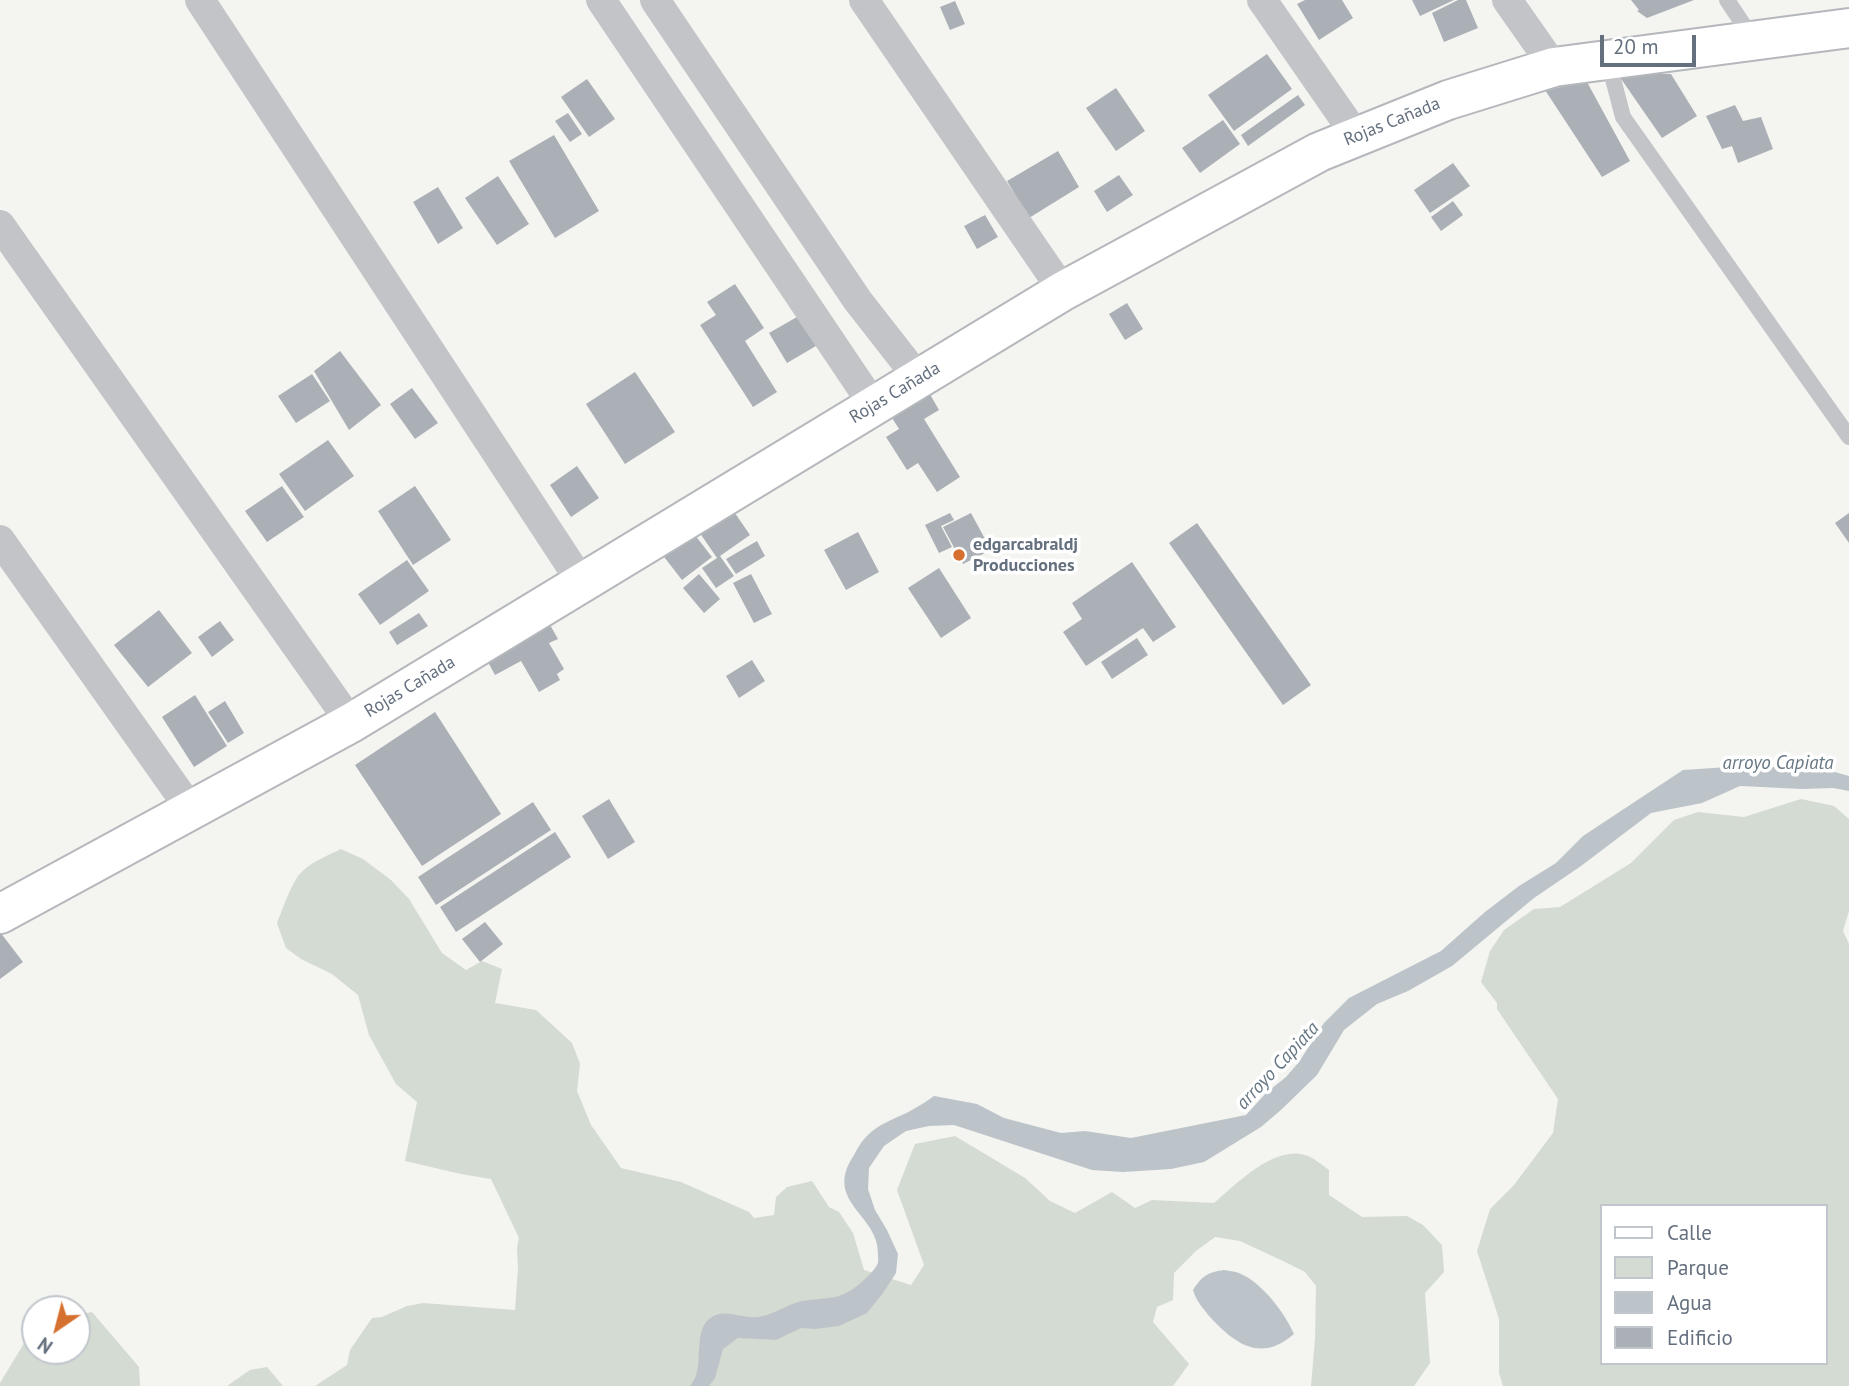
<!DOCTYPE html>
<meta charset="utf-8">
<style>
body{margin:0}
#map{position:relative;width:1849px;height:1386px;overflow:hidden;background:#f4f4f0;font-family:"PT Sans",sans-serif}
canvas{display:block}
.legend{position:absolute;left:1600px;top:1204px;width:228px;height:161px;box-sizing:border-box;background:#fff;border:2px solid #c1c6cc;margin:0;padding:9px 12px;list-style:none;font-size:21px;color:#65707f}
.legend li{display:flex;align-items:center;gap:14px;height:35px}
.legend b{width:35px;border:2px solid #c1c6cc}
.north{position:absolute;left:21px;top:1295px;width:70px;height:70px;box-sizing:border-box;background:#fff;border:2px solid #c1c6cc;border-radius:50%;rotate:215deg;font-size:19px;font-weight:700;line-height:28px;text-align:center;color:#65707f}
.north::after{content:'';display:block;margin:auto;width:24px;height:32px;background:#d5702f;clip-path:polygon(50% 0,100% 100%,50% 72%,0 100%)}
.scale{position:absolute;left:1600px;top:35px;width:96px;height:32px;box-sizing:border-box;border:4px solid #65707f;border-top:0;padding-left:9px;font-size:21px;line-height:24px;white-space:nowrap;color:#65707f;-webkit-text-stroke:5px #fff;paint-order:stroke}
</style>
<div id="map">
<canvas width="1849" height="1386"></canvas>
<ul class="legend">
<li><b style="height:9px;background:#fff"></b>Calle</li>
<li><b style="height:19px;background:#d4dbd2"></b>Parque</li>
<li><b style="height:19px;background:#bcc4ca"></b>Agua</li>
<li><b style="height:19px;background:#abb0b6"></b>Edificio</li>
</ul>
<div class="north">N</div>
<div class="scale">20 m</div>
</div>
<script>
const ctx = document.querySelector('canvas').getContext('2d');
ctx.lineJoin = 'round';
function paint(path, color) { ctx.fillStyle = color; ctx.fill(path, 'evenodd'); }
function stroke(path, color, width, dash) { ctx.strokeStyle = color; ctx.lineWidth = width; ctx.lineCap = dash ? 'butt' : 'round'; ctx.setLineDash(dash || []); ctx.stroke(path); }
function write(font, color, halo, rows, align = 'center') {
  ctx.font = font + ' "PT Sans",sans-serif'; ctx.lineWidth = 7; ctx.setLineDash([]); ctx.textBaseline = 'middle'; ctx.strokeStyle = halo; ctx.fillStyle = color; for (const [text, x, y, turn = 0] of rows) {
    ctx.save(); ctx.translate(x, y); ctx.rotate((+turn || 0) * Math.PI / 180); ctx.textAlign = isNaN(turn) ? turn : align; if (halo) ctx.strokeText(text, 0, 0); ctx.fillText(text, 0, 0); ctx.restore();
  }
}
paint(new Path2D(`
 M1801 799 1834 806 1849 819V911L1843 931 1849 944V1386H1503L1499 1373V1319L1477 1251 1490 1209 1514 1185 1553 1133 1558 1099 1497 1009V1003L1481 982 1490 951 1504 930 1534 909 1560 907 1631 863 1674 820 1698 812 1744 817ZM1602 1206H1826V1363H1602Z
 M341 849 363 859 391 880 409 899 442 953 466 970 482 961 502 969 495 1003 536 1010 572 1043 580 1064 577 1091 591 1125 621 1168 681 1182 749 1212 754 1218 774 1215 776 1197 787 1187 812 1181 829 1207 839 1212 853 1233 864 1270 911 1285 924 1265 897 1190 915 1144 955 1136 1025 1178 1050 1201 1075 1213 1112 1192 1135 1208 1152 1200 1214 1203C1235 1185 1274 1145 1305 1155 1313 1157 1322 1165 1329 1170V1195L1362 1217 1407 1216 1423 1225 1442 1245 1444 1272 1425 1293 1430 1363 1414 1386H1311L1315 1339 1316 1286 1305 1272 1285 1262 1240 1241 1215 1237 1196 1251 1174 1273 1173 1300 1157 1307 1153 1322 1189 1364 1173 1386H315L347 1365 350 1350 372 1318 382 1317 407 1306 423 1303 515 1310 518 1268 517 1248 519 1238 491 1179 461 1174 405 1161 417 1102 396 1084 369 1035 358 995 332 974 301 959 286 948 277 923C283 908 289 890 298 876 308 863 327 856 341 849Z
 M92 1312 139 1367 140 1386H0V1383L35 1325V1351H77V1315Z
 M267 1367 283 1386H227L250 1370Z`), '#d4dbd2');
paint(new Path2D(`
 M1744 766 1821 768 1849 776V791L1833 788 1802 789 1740 786 1702 803 1651 813 1581 866 1534 898 1452 966 1408 991 1377 1004 1344 1030 1317 1075 1282 1109 1261 1127 1204 1162 1171 1169 1123 1172 1092 1170 954 1125 929 1126 906 1131 884 1146 869 1168 868 1189 875 1210 887 1230 898 1254 896 1273 883 1293 867 1313 839 1326 815 1329 801 1328 776 1340 738 1338 723 1349 715 1378 709 1386H690C708 1368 688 1326 716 1315 728 1310 745 1319 758 1317 772 1315 785 1306 798 1302 810 1299 823 1299 835 1297 849 1295 870 1277 877 1265 879 1262 878 1259 878 1255 880 1214 822 1203 854 1155 857 1149 861 1142 866 1137 878 1123 896 1119 912 1110 919 1106 927 1101 934 1096L977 1104 1004 1118 1061 1133 1085 1131 1131 1138 1246 1115 1266 1093 1286 1077 1299 1062 1324 1023 1349 998 1441 951 1485 912 1519 886 1556 863 1583 836 1683 770Z
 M1224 1270C1229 1271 1235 1271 1241 1274 1262 1283 1285 1313 1294 1334 1261 1363 1235 1344 1210 1317 1203 1308 1196 1301 1193 1290 1202 1276 1208 1272 1224 1270Z`), '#bcc4ca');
paint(new Path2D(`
 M1305 0H1342L1353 18 1319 40 1297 4Z
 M1412 0H1454L1420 16Z
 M1458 0H1466L1478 28 1444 42 1432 13Z
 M1631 0H1694L1647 18 1637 11 1639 10Z
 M955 1 965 24 950 30 940 7Z
 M1267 54 1292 89 1234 131 1208 95Z
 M1617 73 1671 74 1697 116 1662 138Z
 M587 79 615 119 589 137 561 97Z
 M1587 82 1630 161 1602 177 1545 90Z
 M1116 88 1145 131 1116 151 1086 108Z
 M1298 95 1305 105 1248 146 1241 135Z
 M1735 105 1743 121 1761 117 1773 149 1738 163 1732 146 1722 149 1706 116Z
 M568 113 582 134 570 142 555 121Z
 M1223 120 1240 144 1200 173 1182 148Z
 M554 135 599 211 555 238 509 161Z
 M1058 151 1079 187 1029 218 1007 181Z
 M1453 163 1470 186 1430 213 1414 190Z
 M1119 175 1133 195 1107 212 1094 191Z
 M498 176 529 224 497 245 465 198Z
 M438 187 463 228 438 244 413 202Z
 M1453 201 1463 215 1441 231 1431 217Z
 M985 215 998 237 977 249 964 226Z
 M735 284 764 328 745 341 777 392 753 407 700 325 716 315 707 302Z
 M1127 303 1143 329 1125 340 1109 314Z
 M804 313 821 343 787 363 769 333Z
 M340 351 381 405 349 430 314 371Z
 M635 372 675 432 625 464 586 404Z
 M312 374 330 401 296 423 278 396Z
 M412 388 438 423 415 439 390 404Z
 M927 389 939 410 924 419 960 477 937 492 918 463 907 470 886 437 899 429 889 413Z
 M328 440 354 476 305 511 279 474Z
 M577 466 599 498 571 517 550 485Z
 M282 486 304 517 267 542 245 511Z
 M415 486 451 540 413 565 378 511Z
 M726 500 750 535 720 556 734 576 716 588 702 568 717 558 693 523Z
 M950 513 954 520 941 526 952 547 939 553 925 525Z
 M971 513 991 550 963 564 943 527Z
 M1849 513V543L1835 523Z
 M1197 523 1311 685 1283 705 1169 543Z
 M691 530 712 557 682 580 661 553Z
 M858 532 879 572 846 590 824 550Z
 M757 541 765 556 736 574 726 559Z
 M407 560 429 591 380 625 358 594Z
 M1132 562 1176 627 1153 642 1143 628 1086 666 1063 632 1082 619 1072 603Z
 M939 568 971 618 941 638 908 588Z
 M699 574 720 599 704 613 683 588Z
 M751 574 772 614 754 623 733 583Z
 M159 610 192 653 148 687 114 645Z
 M419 613 428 626 397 645 389 632Z
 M545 616 558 639 549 643 564 669 557 674 560 680 539 692 521 661 495 675 482 651Z
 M220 621 234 640 212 657 198 637Z
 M1137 638 1148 655 1112 679 1101 662Z
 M752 660 765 681 739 698 726 676Z
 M195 695 227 746 194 767 162 717Z
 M225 701 244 733 228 743 208 712Z
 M435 712 501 814 422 866 355 765Z
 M609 799 635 842 608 859 582 816Z
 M533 802 551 830 436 905 418 877Z
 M555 832 571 857 456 932 440 907Z
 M485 922 503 944 480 962 462 939Z
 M0 932 23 962 0 979Z`), '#abb0b6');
const secondary = new Path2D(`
 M0 914 351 723 1063 291 1319 152 1448 100 1554 67 1849 28`);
stroke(secondary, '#b4b7bc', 42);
stroke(new Path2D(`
 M1727 0 1753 39
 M1608 60 1623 117 1849 437`), '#c2c4c8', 16);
stroke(new Path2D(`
 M200 0 582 583
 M601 0 874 406
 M655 0 858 301 919 379
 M864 0 1063 291
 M1262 0 1357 137
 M1507 0 1554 67
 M0 225 351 723
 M0 540 191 810`), '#c2c4c8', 30);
stroke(secondary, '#fff', 38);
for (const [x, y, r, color] of [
 [959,555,7,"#d5702f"]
]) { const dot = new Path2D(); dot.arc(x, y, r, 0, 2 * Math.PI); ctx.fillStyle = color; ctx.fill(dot); stroke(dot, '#fff', 2.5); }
write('18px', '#65707f', '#fff', [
 ["Rojas Cañada",1392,122,-22],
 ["Rojas Cañada",895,393,-31],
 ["Rojas Cañada",410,687,-31]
]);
write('bold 18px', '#65707f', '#fff', [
 ["edgarcabraldj",973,545],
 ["Producciones",973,566]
], 'left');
write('italic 19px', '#667784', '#fff', [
 ["arroyo Capiata",1778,764],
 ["arroyo Capiata",1278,1066,-47]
]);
</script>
